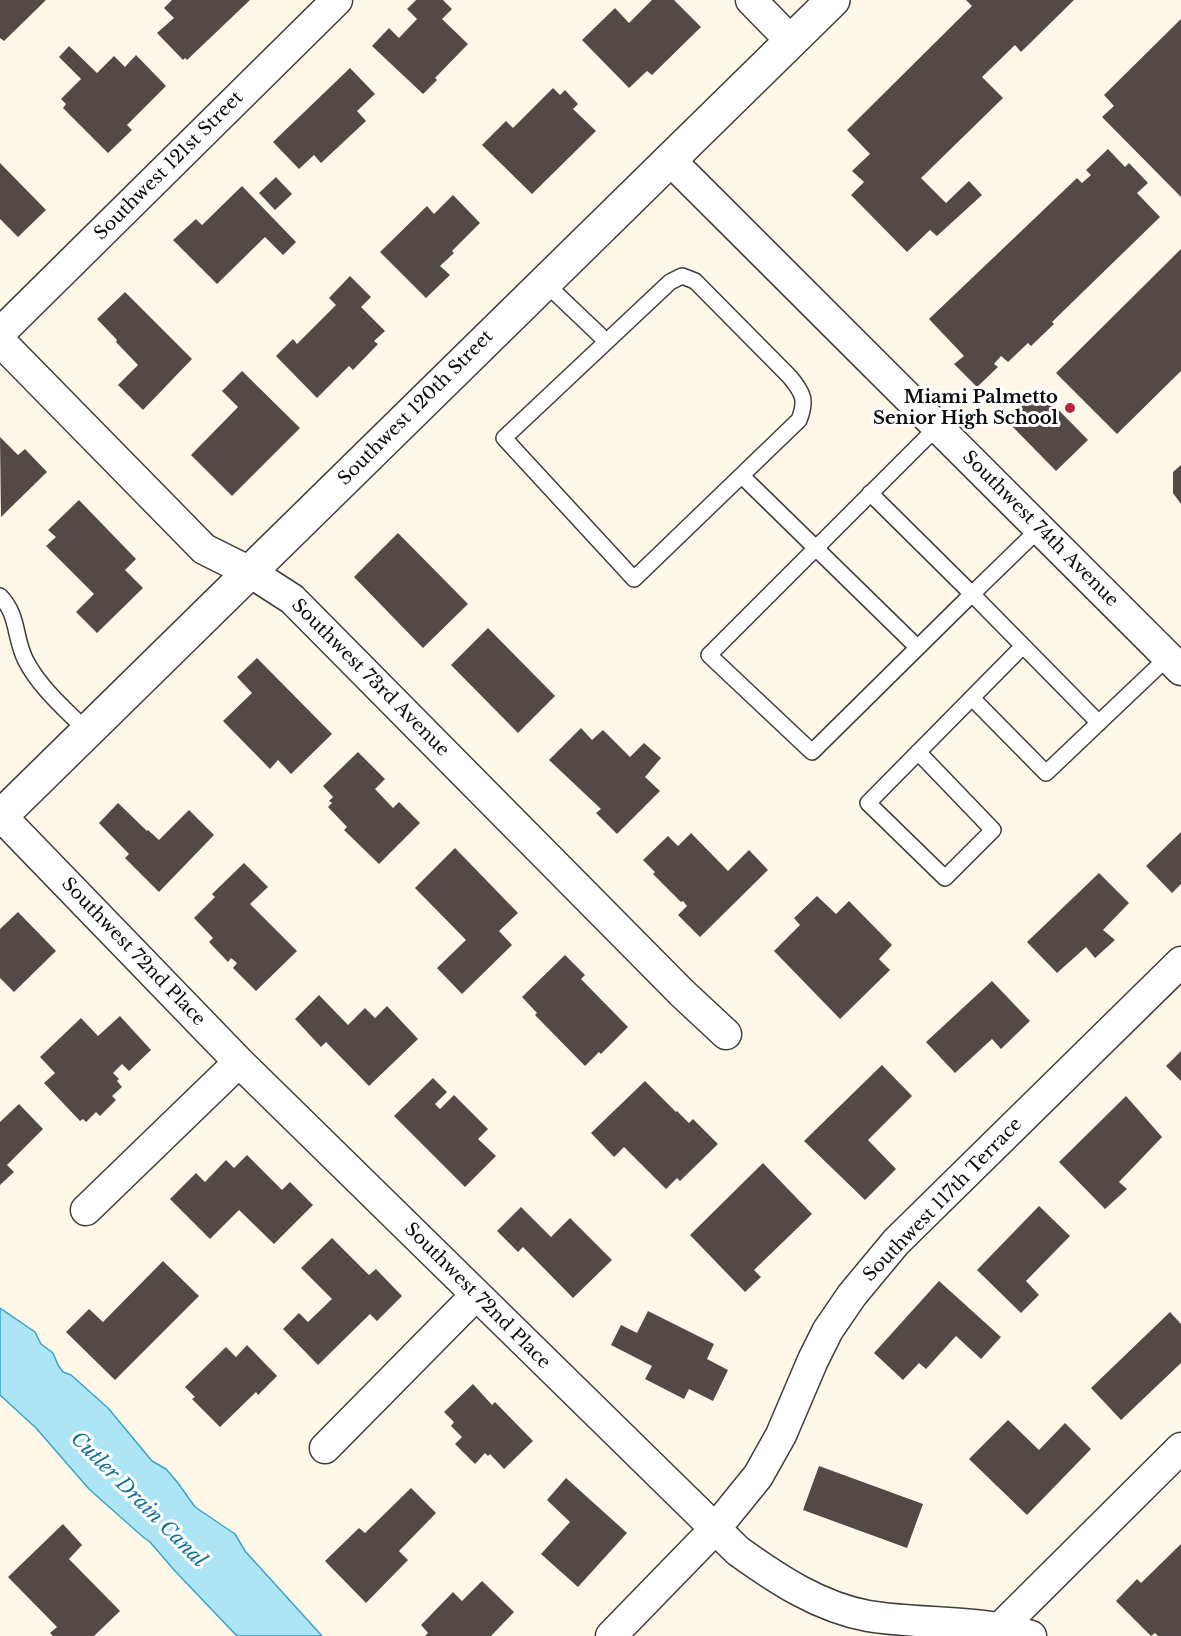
<!DOCTYPE html>
<style>
body{margin:0}
canvas{display:block;background:#fff7e8}
</style>
<canvas width="1181" height="1636"></canvas>
<script>
const ctx = document.querySelector('canvas').getContext('2d');
ctx.lineJoin = 'round';
function paint(path, color) { ctx.fillStyle = color; ctx.fill(path, 'evenodd'); }
function stroke(path, color, width, dash) { ctx.strokeStyle = color; ctx.lineWidth = width; ctx.lineCap = dash ? 'butt' : 'round'; ctx.setLineDash(dash || []); ctx.stroke(path); }
function write(font, color, halo, rows, align = 'center') {
  ctx.font = font + ' "Libre Baskerville",serif'; ctx.lineWidth = 6; ctx.setLineDash([]); ctx.textBaseline = 'middle'; ctx.strokeStyle = halo; ctx.fillStyle = color; for (const [text, x, y, turn = 0] of rows) {
    ctx.save(); ctx.translate(x, y); ctx.rotate((+turn || 0) * Math.PI / 180); ctx.textAlign = isNaN(turn) ? turn : align; if (halo) ctx.strokeText(text, 0, 0); ctx.fillText(text, 0, 0); ctx.restore();
  }
}
const water = new Path2D(`
 M0 1308 35 1332 41 1344 53 1353 58 1365 63 1372 71 1375 108 1408 152 1461 166 1469 178 1483 195 1507 235 1534 245 1551 322 1636H239L235 1634 175 1571 150 1542 143 1537 89 1489 36 1428 0 1395Z`);
paint(water, '#aee5f5');
stroke(water, '#36a5cc', 1.5);
paint(new Path2D(`
 M0 0H46L4 41 0 38Z
 M172 0H250L187 60 185 58 183 60 157 33 174 18 164 8Z
 M416 0H443L452 9 442 19 468 44 435 78 437 80 423 94 372 46 389 28 399 38 417 19 407 9Z
 M652 0H674L701 27 652 75 647 71 629 88 582 40 615 8 629 23Z
 M966 0H1074L1021 52 1015 45 982 77 1003 98 921 178 946 203 969 181 982 195 937 236 930 230 907 252 851 195 864 182 852 171 870 154 847 130 972 6Z
 M1181 19V197L1102 117 1114 106 1104 95Z
 M69 46 97 73 114 56 125 67 136 55 166 86 127 125 132 130 108 153 63 108 66 104 61 99 81 79 59 57Z
 M350 68 375 94 357 111 366 121 321 163 314 155 299 169 273 142Z
 M553 88 560 95 565 90 578 104 573 109 596 131 532 194 482 145 506 121 513 128Z
 M1108 149 1125 167 1129 163 1148 183 1137 193 1160 217 1052 322 1054 324 1031 346 1028 343 1008 362 1001 356 994 364 998 367 977 387 954 364 964 356 929 319 1077 178 1082 183 1091 175 1086 170Z
 M0 163 46 210 18 237 0 219Z
 M276 177 292 194 275 210 259 193Z
 M242 186 296 242 283 255 265 237 217 284 173 240 196 219 202 225Z
 M453 195 480 223 452 251 454 253 440 266 450 275 426 298 380 252 427 206 434 214Z
 M1181 249V371L1117 434 1056 373Z
 M350 276 371 297 361 307 385 331 374 341 378 344 353 370 349 366 317 398 276 356 293 339 297 344 336 305 329 298Z
 M125 292 192 359 143 410 118 385 138 365 116 342 117 340 97 319Z
 M242 371 300 428 232 496 191 455 238 407 222 391Z
 M1038 389 1088 440 1056 471 1006 420Z
 M0 437 18 455 25 449 47 472 1 517Z
 M1181 465V504L1173 493V472Z
 M79 500 136 559 125 570 143 588 97 633 76 612 94 594 46 546 56 537 48 530Z
 M398 533 468 604 423 648 354 577Z
 M488 628 555 696 518 733 451 665Z
 M257 658 332 734 291 774 278 760 270 769 223 721 252 693 237 677Z
 M581 728 592 740 603 730 630 757 644 743 661 758 645 777 660 791 617 834 596 813 601 809 549 760Z
 M358 752 385 779 375 789 393 808 399 802 420 823 379 864 344 830 347 827 328 807 332 803 329 801 333 797 323 786Z
 M118 803 147 831 148 830 159 840 189 810 214 835 159 892 125 858 129 854 99 823Z
 M1181 832V884L1172 893 1146 866Z
 M691 833 728 871 749 850 768 870 700 937 678 915 687 906 683 901 681 902 653 874 655 872 643 860 668 836 678 846Z
 M455 848 518 913 499 931 512 945 462 994 437 968 466 940 415 888Z
 M244 863 268 887 250 904 297 951 256 991 233 968 237 963 231 958 228 962 209 942 213 938 194 918 215 897 212 894Z
 M1099 873 1129 903 1103 930 1115 940 1095 958 1086 947 1057 973 1027 942Z
 M817 896 836 914 849 901 892 945 879 959 890 970 840 1019 774 951 800 925 794 918Z
 M18 912 56 951 14 992 0 978V929Z
 M565 955 585 975 581 979 628 1027 601 1054 599 1052 585 1066 535 1015 537 1013 522 997Z
 M992 981 1030 1021 1001 1049 992 1039 955 1073 926 1042Z
 M319 995 348 1025 365 1008 375 1018 387 1006 418 1039 369 1086 326 1042 321 1047 295 1019Z
 M120 1016 151 1050 129 1071 122 1064 113 1073 119 1079 117 1081 122 1087 112 1096 116 1100 100 1116 96 1112 86 1122 83 1119 80 1121 44 1083 55 1073 40 1057 81 1018 98 1036Z
 M1181 1051V1081L1166 1066Z
 M882 1065 912 1096 868 1140 896 1169 865 1200 804 1141Z
 M433 1078 447 1092 435 1104 440 1109 454 1095 488 1129 478 1139 496 1156 465 1187 394 1116Z
 M645 1081 676 1112 677 1111 689 1123 693 1119 718 1144 680 1181 677 1178 666 1189 624 1147 614 1157 591 1133Z
 M1126 1096 1162 1137 1119 1182 1127 1189 1105 1209 1059 1162Z
 M19 1104 43 1129 7 1165 14 1172 0 1185V1122Z
 M247 1155 282 1190 290 1182 313 1205 274 1244 239 1210 210 1239 170 1199 196 1173 205 1182 226 1160 234 1168Z
 M763 1163 812 1214 754 1270 761 1277 745 1292 690 1235Z
 M1039 1206 1070 1236 1026 1281 1039 1295 1021 1313 977 1270Z
 M521 1207 551 1237 570 1218 612 1260 573 1298 523 1247 518 1252 497 1231Z
 M332 1238 369 1275 376 1269 402 1296 377 1321 370 1314 318 1365 283 1329 299 1313 308 1322 332 1299 301 1268Z
 M163 1261 199 1296 115 1380 66 1332 89 1309 103 1322Z
 M939 1281 1001 1337 981 1359 956 1336 926 1369 919 1363 903 1380 874 1353Z
 M648 1311 714 1344 707 1359 728 1370 713 1401 689 1389 684 1399 645 1379 652 1366 611 1345 621 1325 637 1333Z
 M1170 1312 1181 1324V1363L1121 1420 1091 1388Z
 M247 1345 277 1376 258 1395 256 1392 220 1427 192 1399 195 1397 185 1387 226 1347 236 1357Z
 M473 1384 492 1405 495 1402 533 1441 504 1469 490 1454 488 1456 485 1453 475 1464 455 1444 462 1437 451 1426 454 1422 444 1412Z
 M1008 1420 1039 1450 1065 1423 1091 1449 1027 1515 969 1459Z
 M819 1466 923 1504 907 1548 803 1510Z
 M566 1478 627 1533 578 1587 541 1554 570 1522 547 1500Z
 M411 1488 436 1513 399 1551 408 1560 366 1603 325 1561 359 1528 365 1533Z
 M63 1524 82 1545 69 1559 120 1611 94 1636H53L50 1633 57 1627 8 1577Z
 M1181 1544V1636H1158L1155 1633 1151 1636 1116 1601 1137 1579 1141 1583Z
 M482 1581 514 1612 491 1636H425L428 1633 421 1625 453 1592 462 1601Z`), '#534a47');
const service = new Path2D(`
 M682 276 695 281 790 377C803 393 807 400 799 420L634 579 504 438 670 282Z
 M544 282 606 341
 M938 426 709 655 812 752 972 594 1099 723
 M742 476 917 647
 M870 493 972 594 1039 529
 M0 596C19 615 14 638 26 661 40 688 66 710 88 732
 M972 698 1046 773 1168 657
 M918 752 993 830 945 878 868 803 1023 646`);
const minor = new Path2D(`
 M751 0 791 41
 M669 159 1181 670
 M0 333 337 0
 M0 341 204 549 250 572 292 599 682 993 726 1034
 M1 816 239 1062 738 1551C777 1579 819 1607 868 1616 922 1625 979 1619 1031 1636
 M86 1210 239 1062
 M325 1448 476 1295
 M999 1629 1181 1448
 M611 1636 715 1529 758 1476 781 1435 813 1360 828 1330 852 1295 896 1242 1181 962`);
const tertiary = new Path2D(`
 M0 817 833 0`);
stroke(service, '#3e3e3e', 18);
stroke(minor, '#3e3e3e', 33);
stroke(tertiary, '#3e3e3e', 36);
stroke(service, '#fff', 15);
stroke(minor, '#fff', 30);
stroke(tertiary, '#fff', 33);
for (const [x, y, r, color] of [
 [1070,408,6,"#b82541"]
]) { const dot = new Path2D(); dot.arc(x, y, r, 0, 2 * Math.PI); ctx.fillStyle = color; ctx.fill(dot); stroke(dot, '#fff', 2); }
write('18px', '#0b0b0b', '#fff', [
 ["Southwest 121st Street",169,166,-45],
 ["Southwest 120th Street",416,408,-45],
 ["Southwest 74th Avenue",1040,529,45],
 ["Southwest 73rd Avenue",370,678,45],
 ["Southwest 72nd Place",133,952,46],
 ["Southwest 117th Terrace",943,1200,-46],
 ["Southwest 72nd Place",477,1296,45]
]);
write('bold 18px', '#0b0b0b', '#fff', [
 ["Miami Palmetto",1058,398],
 ["Senior High School",1058,419]
], 'right');
write('italic 20px', '#16739a', '#fff', [
 ["Cutler Drain Canal",138,1500,45]
]);
</script>
